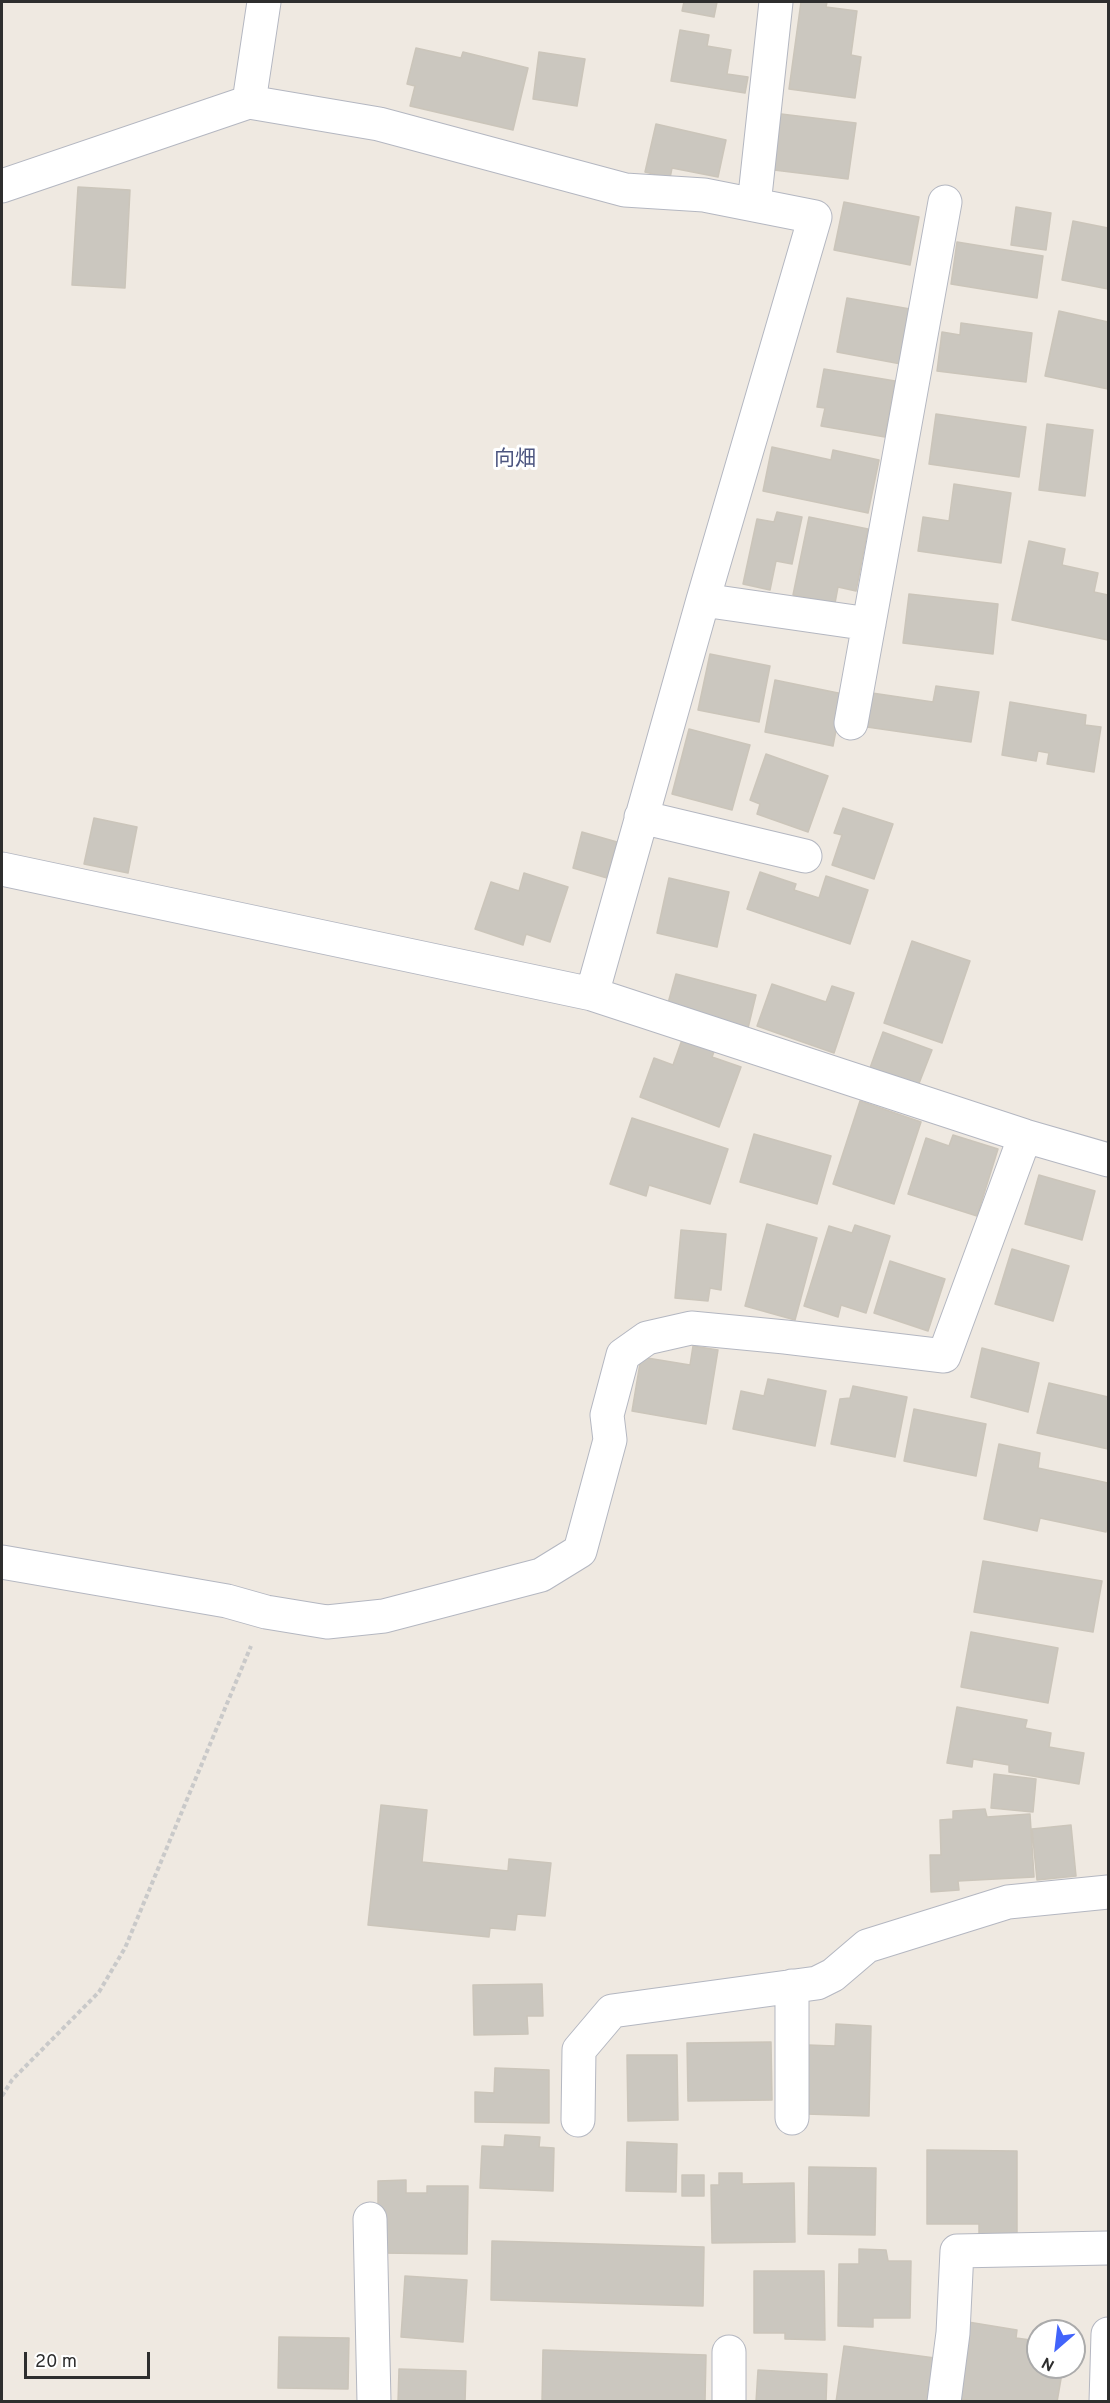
<!DOCTYPE html>
<meta charset="utf-8">
<style>
body{margin:0}
#map{position:relative;width:1110px;height:2403px;overflow:hidden;background:#efe9e1;font-family:Overpass,sans-serif}
canvas{display:block}
.frame{position:absolute;inset:0;border:3px solid #2e2e2e;pointer-events:none}
.north{position:absolute;left:1026px;top:2319px;width:60px;height:60px;box-sizing:border-box;background:#fff;border:2px solid #ababab;border-radius:50%;rotate:208deg;font-size:16px;font-weight:700;line-height:24px;text-align:center;color:#2e2e2e}
.north::after{content:'';display:block;margin:auto;width:21px;height:27px;background:#4264fb;clip-path:polygon(50% 0,100% 100%,50% 72%,0 100%)}
.scale{position:absolute;left:24px;top:2352px;width:126px;height:27px;box-sizing:border-box;border:3px solid #2e2e2e;border-top:0;padding-left:8px;font-size:18px;line-height:21px;white-space:nowrap;color:#2e2e2e;-webkit-text-stroke:4px #fff;paint-order:stroke}
</style>
<div id="map">
<canvas width="1110" height="2403"></canvas>
<div class="frame"></div>
<div class="north">N</div>
<div class="scale">20 m</div>
</div>
<script>
const ctx = document.querySelector('canvas').getContext('2d');
ctx.lineJoin = 'round';
function paint(path, color) { ctx.fillStyle = color; ctx.fill(path, 'evenodd'); }
function stroke(path, color, width, dash) { ctx.strokeStyle = color; ctx.lineWidth = width; ctx.lineCap = dash ? 'butt' : 'round'; ctx.setLineDash(dash || []); ctx.stroke(path); }
function write(font, color, halo, rows, align = 'center') {
  ctx.font = font + ' Overpass,"Noto Sans JP",sans-serif'; ctx.lineWidth = 6; ctx.setLineDash([]); ctx.textBaseline = 'middle'; ctx.strokeStyle = halo; ctx.fillStyle = color; for (const [text, x, y, turn = 0] of rows) {
    ctx.save(); ctx.translate(x, y); ctx.rotate((+turn || 0) * Math.PI / 180); ctx.textAlign = isNaN(turn) ? turn : align; if (halo) ctx.strokeText(text, 0, 0); ctx.fillText(text, 0, 0); ctx.restore();
  }
}
const building = new Path2D(`
 M684 2H717L714 17 682 11Z
 M801 2H827L826 7 857 11 851 55 861 57 855 98 789 89Z
 M680 30 709 35 707 46 731 50 727 74 748 77 745 93 671 81Z
 M416 48 461 58 463 52 528 68 513 130 410 106 415 86 407 84Z
 M539 52 585 59 577 106 533 99Z
 M781 114 856 123 848 179 774 170Z
 M656 124 726 140 718 177 672 168 670 178 645 172Z
 M78 187 130 190 125 288 72 285Z
 M844 202 919 217 910 265 834 250Z
 M1016 207 1051 213 1046 250 1011 245Z
 M1073 221 1108 228V289L1062 280Z
 M957 242 1043 256 1037 298 951 284Z
 M847 298 910 309 901 364 837 352Z
 M1059 311 1108 322V389L1045 376Z
 M961 323 1032 333 1026 382 937 371 942 332 960 335Z
 M824 369 895 381 885 437 821 426 825 408 817 407Z
 M936 414 1026 427 1019 477 929 464Z
 M1047 424 1093 430 1085 496 1039 490Z
 M772 447 831 460 833 450 879 460 868 513 763 491Z
 M954 484 1011 493 1001 563 918 551 923 517 949 521Z
 M777 512 802 517 792 564 776 561 770 590 743 584 757 519 774 522Z
 M809 517 868 529 856 591 838 587 835 603 793 595Z
 M1029 541 1065 549 1062 565 1098 573 1094 592 1108 595V640L1012 620Z
 M909 594 998 604 993 654 903 643Z
 M710 654 770 666 759 722 698 710Z
 M775 680 843 694 833 746 765 732Z
 M936 686 979 692 971 742 867 727 872 693 933 702Z
 M1010 702 1086 715 1085 725 1101 727 1094 772 1047 764 1049 753 1038 751 1036 761 1002 755Z
 M689 729 750 745 732 810 672 794Z
 M766 754 828 776 808 832 757 814 760 804 750 800Z
 M843 808 893 824 874 879 832 865 842 835 834 833Z
 M94 818 137 827 128 873 84 864Z
 M582 832 617 842 607 878 573 868Z
 M760 872 796 884 794 890 819 898 826 876 868 890 850 944 747 909Z
 M524 873 568 887 550 942 526 934 523 945 475 929 491 882 519 891Z
 M669 878 729 892 717 947 657 933Z
 M912 941 970 961 942 1043 884 1023Z
 M676 974 756 995 748 1028 667 1007Z
 M772 984 826 1002 832 986 854 993 834 1053 757 1026Z
 M883 1032 932 1050 918 1086 870 1068Z
 M683 1037 715 1049 712 1057 741 1067 719 1127 640 1097 654 1058 673 1065Z
 M860 1101 921 1122 894 1204 833 1184Z
 M632 1118 728 1149 710 1204 649 1185 646 1196 610 1184Z
 M754 1134 831 1156 817 1204 740 1182Z
 M953 1135 998 1149 977 1216 908 1194 926 1138 949 1146Z
 M1039 1175 1095 1191 1082 1240 1025 1224Z
 M767 1224 817 1238 795 1320 745 1306Z
 M855 1225 890 1236 866 1313 841 1305 838 1317 804 1306 829 1226 852 1233Z
 M681 1230 726 1234 721 1290 710 1288 708 1301 675 1298Z
 M1012 1249 1069 1266 1053 1321 995 1304Z
 M890 1261 945 1279 928 1331 874 1313Z
 M693 1346 718 1350 706 1424 632 1411 641 1357 690 1365Z
 M982 1348 1039 1363 1028 1412 971 1397Z
 M768 1379 826 1391 815 1446 733 1429 741 1391 764 1396Z
 M1049 1383 1108 1397V1449L1037 1433Z
 M853 1386 907 1397 895 1457 831 1444 840 1399 850 1398Z
 M914 1409 986 1424 976 1476 904 1461Z
 M999 1444 1040 1453 1038 1468 1108 1483V1519L1106 1532 1040 1518 1037 1531 984 1519Z
 M983 1561 1102 1581 1093 1632 974 1612Z
 M971 1632 1058 1648 1048 1703 961 1687Z
 M957 1707 1027 1720 1025 1728 1051 1733 1049 1747 1084 1753 1079 1784 1009 1772V1765L973 1759 972 1767 947 1763Z
 M994 1774 1036 1779 1033 1812 991 1808Z
 M381 1805 427 1810 422 1862 508 1871 509 1859 551 1863 545 1916 517 1914 515 1930 490 1928 489 1937 368 1925Z
 M985 1809 987 1817 1030 1814 1034 1877 958 1881 959 1890 931 1892 930 1855H941L940 1820 953 1819V1811Z
 M1071 1825 1076 1876 1037 1880 1032 1829Z
 M542 1984 543 2016H527L528 2034 474 2035 473 1985Z
 M836 2024 871 2026 869 2116 806 2114 808 2045 835 2046Z
 M771 2042 772 2100 688 2101 687 2043Z
 M627 2055H677L678 2120 628 2121Z
 M495 2068 549 2070V2123L475 2122V2092L494 2093Z
 M505 2135 540 2137 539 2147 554 2148 553 2191 480 2188 482 2146 504 2147Z
 M627 2142 677 2144 676 2192 626 2191Z
 M927 2150 1017 2151V2235H979V2224H927Z
 M809 2167 876 2168 875 2235 808 2234Z
 M719 2173H742V2184L794 2183 795 2242 712 2243 711 2185H719Z
 M682 2175H704V2196H682Z
 M406 2180V2193H427V2186H468L467 2254 378 2253V2181Z
 M492 2241 704 2247 703 2306 491 2300Z
 M859 2249 886 2250 888 2261H911L910 2318H873V2327L838 2326 839 2264H859Z
 M754 2271H824L825 2340 785 2339V2333H754Z
 M405 2276 467 2280 463 2342 401 2337Z
 M968 2322 1017 2330 1016 2338 1038 2341V2367H1063L1057 2402H977L955 2398Z
 M279 2337 349 2338 348 2389 278 2388Z
 M844 2346 935 2358 929 2402H836Z
 M543 2350 706 2355 705 2402H542Z
 M399 2369 466 2371 465 2402H398Z
 M758 2370 827 2374 826 2402H756Z`);
paint(building, '#cbc7bf');
stroke(building, '#cbc5ba', 1.5);
const minor = new Path2D(`
 M264 2 249 102 379 124 625 190 704 195 815 217 703 600 592 994
 M2 186 249 102
 M754 205 776 2
 M703 600 869 624
 M851 723 945 202
 M641 817 805 856
 M2 869 592 994 1025 1136 1108 1160
 M2 1562 227 1601 266 1612 327 1622 384 1616 541 1575 580 1551 610 1440 607 1415 623 1355 647 1338 691 1328 785 1337 944 1356 1025 1136
 M792 1986V2118
 M578 2120 579 2050 612 2011 817 1983 833 1975 867 1946 1008 1902 1108 1892
 M370 2219 374 2402
 M729 2402V2352
 M944 2402 953 2333 957 2251 1108 2248
 M1106 2402 1108 2334`);
stroke(minor, '#b4b7c1', 35);
stroke(new Path2D(`
 M2 2096 12 2080 99 1992 125 1948 251 1646`), '#c9c9c9', 4, [4.5, 3]);
stroke(minor, '#fff', 33);
write('21px', '#4d5680', '#fff', [
 ["向畑",515,461]
]);
</script>
